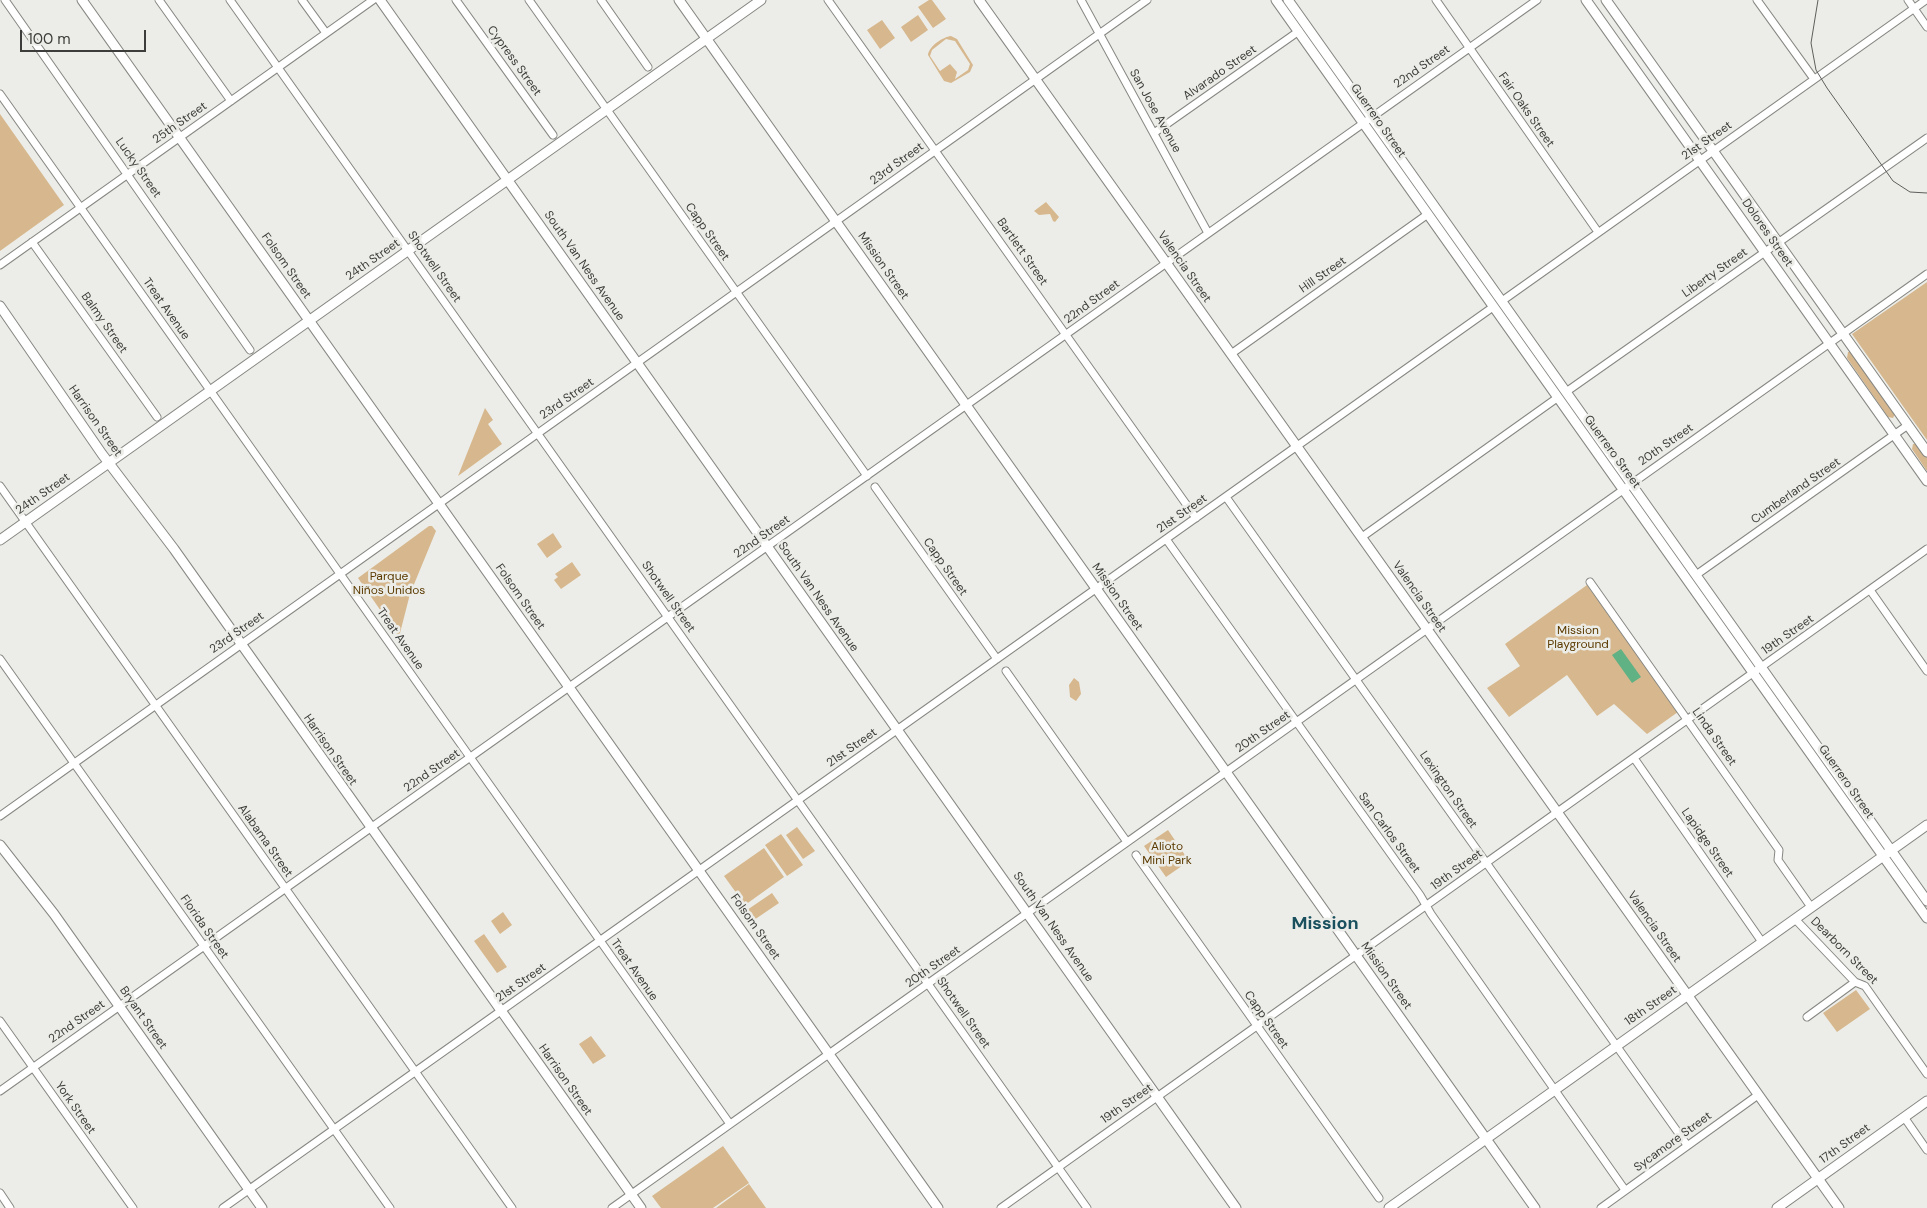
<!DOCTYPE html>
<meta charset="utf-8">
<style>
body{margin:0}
#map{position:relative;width:1927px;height:1208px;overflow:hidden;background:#ecede8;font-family:"DM Sans",sans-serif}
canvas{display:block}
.scale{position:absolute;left:20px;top:30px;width:126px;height:22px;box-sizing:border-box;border:2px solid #3d3d3b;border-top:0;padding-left:6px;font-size:15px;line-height:18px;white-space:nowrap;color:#3d3d3b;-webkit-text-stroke:4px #ecede8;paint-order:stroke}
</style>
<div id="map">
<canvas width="1927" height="1208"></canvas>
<div class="scale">100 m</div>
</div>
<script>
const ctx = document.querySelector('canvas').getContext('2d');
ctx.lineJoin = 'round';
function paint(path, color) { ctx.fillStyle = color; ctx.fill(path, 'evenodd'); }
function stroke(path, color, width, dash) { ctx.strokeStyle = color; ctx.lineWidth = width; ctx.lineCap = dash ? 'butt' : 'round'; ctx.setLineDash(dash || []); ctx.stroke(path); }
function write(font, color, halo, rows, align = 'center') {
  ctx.font = font + ' "DM Sans",sans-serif'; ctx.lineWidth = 5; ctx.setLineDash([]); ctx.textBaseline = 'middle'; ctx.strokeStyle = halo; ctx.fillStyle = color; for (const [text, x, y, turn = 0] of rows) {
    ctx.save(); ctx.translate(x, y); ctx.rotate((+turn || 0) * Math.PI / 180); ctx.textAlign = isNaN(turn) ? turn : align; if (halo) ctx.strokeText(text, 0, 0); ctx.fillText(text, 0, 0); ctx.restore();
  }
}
paint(new Path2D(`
 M929 0H932L946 19 933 28 918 7Z
 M918 15 928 30 911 42 901 27Z
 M882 20 895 38 880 49 867 30Z
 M951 36 957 39 973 65 970 72 951 83 944 81 928 55C929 46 943 37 951 36ZM946 39 955 41 970 64 968 70 955 79 957 72 950 64 940 71 930 56 932 50Z
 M0 114 64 205 0 251Z
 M1046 202 1059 217 1055 222 1053 221 1050 214 1039 215 1034 211Z
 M1927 282V440L1852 334Z
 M1848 352H1852L1895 414 1893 418 1888 417 1847 358Z
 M485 408 493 420 488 424 502 444 458 476Z
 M1913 444H1918L1927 457V471L1912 449Z
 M429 526H432L436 531 410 594 399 637 358 578Z
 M553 533 562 547 547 558 537 544Z
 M572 562 581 575 561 589 554 580 558 577 555 574Z
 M1587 585 1678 712 1647 734 1614 704 1597 716 1567 675 1509 717 1487 688 1520 666 1505 644Z
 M1074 678 1079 682 1081 694 1076 701 1070 697 1069 685Z
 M797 827 815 851 803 859 786 835Z
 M1168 830 1189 861 1166 877 1144 846Z
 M781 834 803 865 787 876 765 845Z
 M764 848 784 877 745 905 724 876Z
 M772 893 779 903 754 920 747 910Z
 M503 912 512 925 500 934 491 921Z
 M484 934 507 967 497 973 474 941Z
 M1856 990 1870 1009 1837 1032 1823 1013Z
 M591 1036 606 1056 593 1064 579 1044Z
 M723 1146 749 1183 713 1208H661L652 1196Z
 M749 1184 766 1208H716Z`), '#d7b88e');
paint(new Path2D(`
 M1621 649 1641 677 1632 683 1612 655Z`), '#60b183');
const street = new Path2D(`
 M5 0 250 350
 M159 0 231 101
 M230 0 1087 1208
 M302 0 326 33
 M456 0 553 135
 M529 0 867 476
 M601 0 648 67
 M828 0 1196 518
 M1081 0 1208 233
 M1436 0 1598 232
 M1757 0 1814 79
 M1908 0 1927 27
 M0 94 730 1124
 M1154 133 1299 31
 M32 242 157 417
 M0 265 373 0
 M1502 301 1926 0
 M1231 354 1428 214
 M1566 392 1927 138
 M0 486 512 1208
 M875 487 997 659
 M1226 497 1687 1145
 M1362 537 1557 398
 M1166 539 1420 895 1431 914 1625 1190
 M1696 575 1908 425
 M1590 582 1779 850 1778 860 1811 907
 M1870 590 1927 671
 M0 659 390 1208
 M1006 671 1127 842
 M1634 758 1762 942
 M0 816 1147 0
 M1136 855 1379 1198
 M1795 919 1855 982 1865 986 1927 1074
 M1807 1017 1855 982
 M0 1021 133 1208
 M0 1091 1537 0
 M1904 1117 1927 1150
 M0 1193 10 1208
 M223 1208 1493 307
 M612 1208 1927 274
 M1001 1208 1927 549
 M1601 1208 1758 1095`);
const secondary = new Path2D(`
 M82 0 938 1208
 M380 0 1236 1208
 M679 0 1535 1208
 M979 0 1839 1208
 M1276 0 1927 918
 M1288 0 1927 901
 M1586 0 1927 481
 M1606 0 1927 452
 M0 306 102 454 174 549 641 1208
 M0 540 761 0
 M0 845 54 914 262 1208
 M1389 1208 1927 825
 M1777 1208 1927 1101`);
stroke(street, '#878783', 9);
stroke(secondary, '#878783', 11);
stroke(street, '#fff', 7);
stroke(secondary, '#fff', 9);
stroke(new Path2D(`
 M1818 0 1811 43 1816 70 1827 88 1893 181 1910 192 1927 193`), '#5e5e5c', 1);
write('12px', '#3d3d3b', '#ecede8', [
 ["Cypress Street",514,61,54],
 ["22nd Street",1422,67,-35],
 ["Alvarado Street",1220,73,-35],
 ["Fair Oaks Street",1526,110,55],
 ["San Jose Avenue",1155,111,61],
 ["Guerrero Street",1378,121,55],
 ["25th Street",180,123,-35],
 ["21st Street",1707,141,-35],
 ["23rd Street",897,164,-36],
 ["Lucky Street",138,168,55],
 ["Capp Street",707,232,55],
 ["Dolores Street",1767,233,55],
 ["Bartlett Street",1022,252,55],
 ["24th Street",373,260,-35],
 ["Folsom Street",286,266,55],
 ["South Van Ness Avenue",584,266,55],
 ["Mission Street",883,266,55],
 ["Shotwell Street",434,267,55],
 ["Valencia Street",1184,267,55],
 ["Liberty Street",1715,273,-35],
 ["Hill Street",1323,275,-35],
 ["22nd Street",1092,302,-36],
 ["Treat Avenue",166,309,55],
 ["Balmy Street",104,323,55],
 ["23rd Street",567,399,-35],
 ["Harrison Street",95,421,55],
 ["20th Street",1666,445,-35],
 ["Guerrero Street",1612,452,54],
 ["Cumberland Street",1796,491,-35],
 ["24th Street",43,494,-35],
 ["21st Street",1182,514,-35],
 ["22nd Street",762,537,-35],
 ["Capp Street",945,567,55],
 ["Folsom Street",520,597,55],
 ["Shotwell Street",668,597,55],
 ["South Van Ness Avenue",818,597,55],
 ["Mission Street",1117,597,55],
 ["Valencia Street",1419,597,55],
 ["23rd Street",237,633,-35],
 ["19th Street",1788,635,-35],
 ["Treat Avenue",400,639,55],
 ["20th Street",1263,732,-35],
 ["Linda Street",1714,737,55],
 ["21st Street",852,748,-35],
 ["Harrison Street",330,750,55],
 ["22nd Street",432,771,-35],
 ["Guerrero Street",1846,782,55],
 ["Lexington Street",1448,790,55],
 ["San Carlos Street",1389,833,54],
 ["Alabama Street",265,841,55],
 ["Lapidge Street",1707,843,55],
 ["19th Street",1457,870,-36],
 ["Florida Street",204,927,55],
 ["Folsom Street",755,927,55],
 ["South Van Ness Avenue",1053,927,55],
 ["Valencia Street",1654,927,55],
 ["Dearborn Street",1844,951,45],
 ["20th Street",933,967,-35],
 ["Treat Avenue",634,970,55],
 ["Mission Street",1386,976,55],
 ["21st Street",521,983,-35],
 ["18th Street",1651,1006,-35],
 ["Shotwell Street",963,1013,55],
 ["Bryant Street",143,1018,55],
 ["Capp Street",1266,1020,55],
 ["22nd Street",77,1022,-35],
 ["Harrison Street",565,1080,55],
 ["19th Street",1127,1104,-35],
 ["York Street",75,1108,55],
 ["Sycamore Street",1673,1142,-36],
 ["17th Street",1845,1144,-36]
]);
write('12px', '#5b3a00', '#ecede8', [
 ["Parque",389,577],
 ["Niños Unidos",389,591],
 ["Mission",1578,631],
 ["Playground",1578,645],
 ["Alioto",1167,847],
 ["Mini Park",1167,861]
]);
write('bold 18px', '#1a505e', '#ecede8', [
 ["Mission",1325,924]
]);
</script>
